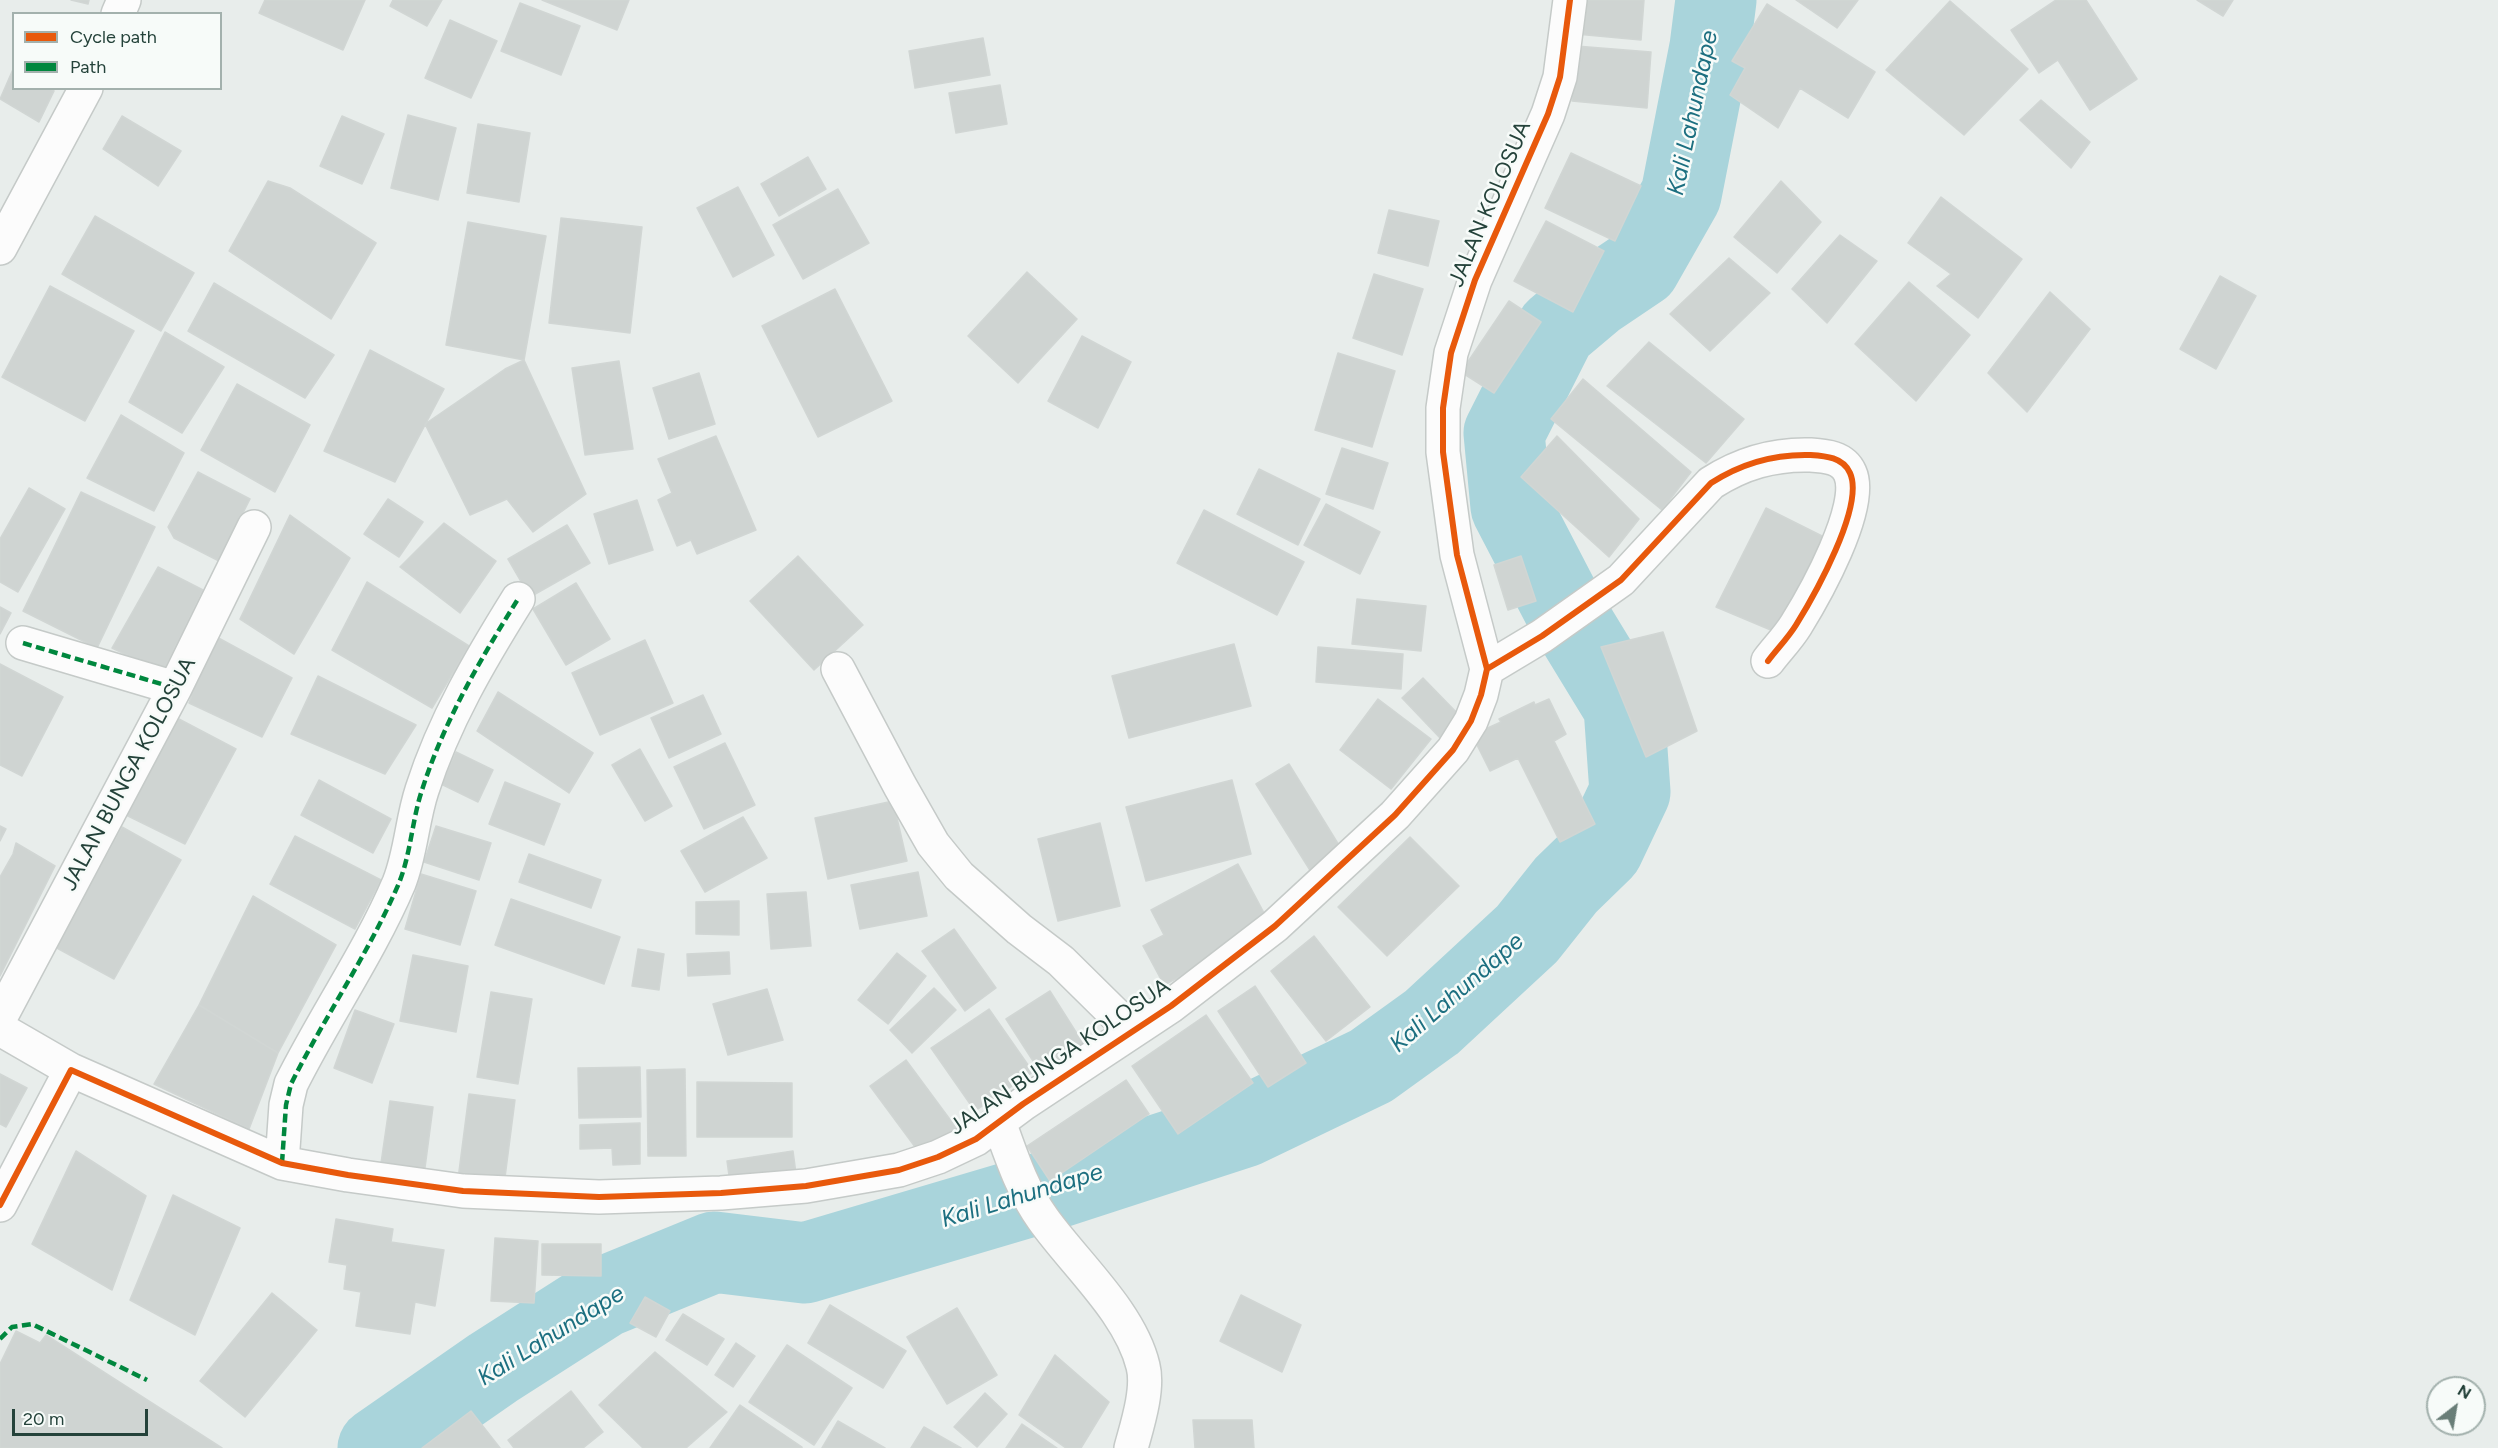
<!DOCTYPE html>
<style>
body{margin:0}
#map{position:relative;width:2498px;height:1448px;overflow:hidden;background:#e8edeb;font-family:Figtree,sans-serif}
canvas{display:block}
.legend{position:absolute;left:12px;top:12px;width:210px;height:78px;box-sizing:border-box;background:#f7fbf9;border:2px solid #a3b1ad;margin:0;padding:8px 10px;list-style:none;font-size:18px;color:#24423a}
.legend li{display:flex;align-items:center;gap:12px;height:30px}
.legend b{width:30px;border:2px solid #a3b1ad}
.north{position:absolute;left:2426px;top:1376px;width:60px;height:60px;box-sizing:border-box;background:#f7fbf9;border:2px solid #a3b1ad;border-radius:50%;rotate:31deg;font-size:16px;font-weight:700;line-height:24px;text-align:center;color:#24423a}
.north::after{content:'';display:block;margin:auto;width:21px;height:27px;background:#697e78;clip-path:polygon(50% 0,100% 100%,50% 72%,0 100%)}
.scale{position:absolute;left:12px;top:1409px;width:136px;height:27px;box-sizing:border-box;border:3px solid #24423a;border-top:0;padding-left:8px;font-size:18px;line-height:21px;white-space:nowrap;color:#24423a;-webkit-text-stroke:4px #f7fbf9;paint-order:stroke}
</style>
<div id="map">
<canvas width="2498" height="1448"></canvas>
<ul class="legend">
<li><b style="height:8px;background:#e8590c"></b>Cycle path</li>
<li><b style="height:8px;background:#00873e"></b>Path</li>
</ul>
<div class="north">N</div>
<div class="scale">20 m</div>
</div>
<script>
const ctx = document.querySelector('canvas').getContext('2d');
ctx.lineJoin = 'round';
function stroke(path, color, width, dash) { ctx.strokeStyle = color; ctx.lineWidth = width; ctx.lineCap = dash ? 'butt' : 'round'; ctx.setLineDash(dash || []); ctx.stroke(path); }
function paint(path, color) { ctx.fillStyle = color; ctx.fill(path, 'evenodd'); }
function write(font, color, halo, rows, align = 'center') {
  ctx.font = font + ' Figtree,sans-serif'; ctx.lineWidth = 5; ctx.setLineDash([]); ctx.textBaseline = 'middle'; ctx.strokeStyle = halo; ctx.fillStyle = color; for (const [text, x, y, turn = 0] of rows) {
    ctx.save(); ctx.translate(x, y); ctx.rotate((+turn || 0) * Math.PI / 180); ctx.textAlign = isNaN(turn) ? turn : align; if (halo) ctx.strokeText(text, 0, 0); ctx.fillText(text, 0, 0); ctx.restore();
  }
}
stroke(new Path2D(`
 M378 1448 493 1368 604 1297 714 1252 805 1263 1038 1194 1244 1127 1371 1066 1432 1022 1527 934 1566 885 1603 849 1630 792 1624 707 1563 607 1511 507 1504 433 1556 330 1594 298 1640 267 1681 195 1710 47 1716 0`), '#a9d4db', 81);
const building = new Path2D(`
 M71 0H89L88 4Z
 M265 0H365L343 50 259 13Z
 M393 0H442L427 26 390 6Z
 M542 0H629L617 30Z
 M1579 0H1644L1641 40 1576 34Z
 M1796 0H1858L1837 28Z
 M2056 0H2086L2137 79 2090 110 2058 60 2039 73 2011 30Z
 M2197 0H2233L2223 16Z
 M1950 1 2028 69 1964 135 1886 70Z
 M520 3 580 26 561 75 501 51Z
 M1767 4 1875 72 1848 118 1800 88 1778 128 1730 95 1745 68 1732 61Z
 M450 20 497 41 471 98 425 78Z
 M983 38 990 75 915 88 909 51Z
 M1576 46 1651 52 1647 108 1572 101Z
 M14 67V88H49L54 91 39 122 0 99Z
 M1000 85 1007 124 956 133 949 93Z
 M2041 100 2090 142 2071 168 2020 120Z
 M408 115 456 128 438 200 391 188Z
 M122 116 181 151 158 186 103 149Z
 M342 116 384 134 362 184 320 166Z
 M478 124 530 133 519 202 467 193Z
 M1571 153 1641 186 1615 241 1545 208Z
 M808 157 826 189 779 216 761 184Z
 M268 181 290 188 376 243 331 319 229 251Z
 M1781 181 1821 222 1777 273 1734 237Z
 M738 187 774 255 733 277 697 208Z
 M838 189 869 243 803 279 773 225Z
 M1941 197 2022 259 1978 318 1937 286 1951 274 1908 243Z
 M1389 210 1439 221 1428 266 1378 253Z
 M95 216 194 273 161 331 62 274Z
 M561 218 642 227 630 333 549 323Z
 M1546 221 1604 251 1573 312 1514 281Z
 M468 222 546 236 524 360 446 345Z
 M1840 235 1877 261 1827 323 1792 289Z
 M1729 258 1770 293 1710 351 1670 314Z
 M1027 272 1077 319 1018 383 968 336Z
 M1374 274 1423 289 1402 355 1353 338Z
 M2220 276 2256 296 2216 369 2180 349Z
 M1909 282 1970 335 1916 401 1855 344Z
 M214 283 334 355 305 398 188 331Z
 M50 286 134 331 85 421 2 377Z
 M835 289 892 401 818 437 762 326Z
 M2050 292 2090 329 2027 412 1988 373Z
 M1509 301 1541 322 1494 393 1461 372Z
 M165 332 224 367 182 433 129 402Z
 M1082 336 1131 362 1098 428 1048 401Z
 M1649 342 1744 419 1706 463 1607 386Z
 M370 350 444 389 395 482 324 451Z
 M1338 353 1395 371 1372 447 1315 430Z
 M524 360 586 494 533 532 507 499 470 515 425 424 505 369Z
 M619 361 633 449 585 455 572 368Z
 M699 373 715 424 669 439 653 388Z
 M1583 379 1691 472 1662 510 1551 419Z
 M237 384 310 425 275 492 201 450Z
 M121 415 184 453 154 511 87 478Z
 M716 436 756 530 697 554 691 540 677 546 658 500 672 493 658 459Z
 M1557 436 1639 519 1609 557 1521 477Z
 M1342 448 1388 463 1373 509 1326 494Z
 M1259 469 1320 499 1298 545 1237 514Z
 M198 472 250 499 219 561 174 538 168 527Z
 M29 488 65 509 18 592 0 582V539Z
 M81 492 155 527 97 648 23 611Z
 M388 499 423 522 399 557 364 534Z
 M637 500 653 550 609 564 594 514Z
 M1326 504 1380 532 1360 574 1304 545Z
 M1766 508 1834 542 1785 636 1716 607Z
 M1204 510 1304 562 1277 615 1177 563Z
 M290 515 350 558 294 654 240 619Z
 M444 523 496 561 460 613 400 567Z
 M567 525 590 563 530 597 508 559Z
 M798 556 863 625 814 670 750 601Z
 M1521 556 1536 601 1508 610 1494 565Z
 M158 567 203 590 163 672 112 648Z
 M367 582 469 646 432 708 332 650Z
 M576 583 610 639 566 665 533 609Z
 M1357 599 1426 606 1421 651 1352 644Z
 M0 607 11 613 0 634Z
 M1663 632 1697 731 1646 757 1601 647Z
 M213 635 292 678 262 737 189 703Z
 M645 640 673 703 600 735 572 673Z
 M1234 644 1251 706 1129 738 1112 676Z
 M1318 647 1403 654 1401 689 1316 682Z
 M0 664 63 697 22 776 0 765Z
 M318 676 416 725 385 774 291 734Z
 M1423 678 1462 718 1441 739 1402 698Z
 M498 692 593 753 569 793 477 731Z
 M703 695 721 734 669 758 651 718Z
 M1378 699 1431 739 1391 789 1340 750Z
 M1549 699 1566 734 1554 741 1595 824 1560 842 1518 758 1490 771 1472 735 1501 722 1499 719 1534 702 1535 705Z
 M177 718 236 749 185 844 126 815Z
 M725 743 755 805 704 829 674 767Z
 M640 749 672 806 645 821 612 765Z
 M456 752 493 770 478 802 441 784Z
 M1289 764 1345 855 1313 875 1256 784Z
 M319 780 391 819 373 853 301 815Z
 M1232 780 1251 854 1146 881 1126 807Z
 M505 782 560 804 544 845 489 824Z
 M893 801 907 861 828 879 815 818Z
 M743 817 767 858 705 892 681 851Z
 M1100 823 1120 906 1058 921 1038 839Z
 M0 826 6 829 0 841Z
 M436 826 491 843 479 880 424 862Z
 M122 827 181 860 114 979 55 947Z
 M295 836 381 880 355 929 270 884Z
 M1410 837 1459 886 1387 956 1338 907Z
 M16 843 55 866 0 976V877L13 854Z
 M529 854 601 880 591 908 519 882Z
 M1238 864 1272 928 1164 985 1143 946 1164 935 1151 910Z
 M918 872 927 916 860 929 851 885Z
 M421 874 476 891 460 945 405 929Z
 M806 892 811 946 771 949 767 894Z
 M253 896 336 945 278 1053 199 1005Z
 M511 899 620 937 604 984 495 945Z
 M739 901V935L696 934V902Z
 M954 929 996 988 965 1011 922 951Z
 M1314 936 1370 1007 1326 1041 1271 971Z
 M638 949 664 954 659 990 632 986Z
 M729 952 730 974 688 976 687 954Z
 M897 953 926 976 888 1024 858 1000Z
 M413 955 468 966 456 1032 400 1021Z
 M1255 986 1306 1063 1268 1087 1218 1011Z
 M934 988 956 1010 912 1053 890 1030Z
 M767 989 783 1040 728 1055 713 1004Z
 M1050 991 1088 1051 1044 1078 1006 1019Z
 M491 992 532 999 518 1084 477 1077Z
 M199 1005 278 1053 249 1129 154 1084Z
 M989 1009 1033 1072 975 1111 931 1048Z
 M355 1010 394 1024 372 1083 334 1068Z
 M1206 1015 1253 1083 1178 1134 1132 1066Z
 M906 1060 960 1133 924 1159 870 1086Z
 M640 1067 641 1117 579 1118 578 1068Z
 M685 1069 686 1156H648L647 1070Z
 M0 1074 27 1088 6 1127 0 1124Z
 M1126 1080 1149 1114 1050 1181 1027 1146Z
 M697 1082 792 1083V1137H697Z
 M469 1094 515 1100 504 1185 458 1179Z
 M390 1101 433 1107 423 1183 379 1177Z
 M640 1123V1164L613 1165 612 1148 580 1149V1125Z
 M76 1151 146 1196 112 1290 32 1244Z
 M793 1151 797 1181 731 1190 727 1161Z
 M173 1195 240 1228 195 1335 130 1300Z
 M336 1219 393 1229 391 1242 444 1250 435 1306 415 1302 410 1334 356 1326 361 1292 344 1289 347 1265 329 1262Z
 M495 1238 538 1241 534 1303 491 1301Z
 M542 1244H601V1276L542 1275Z
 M272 1293 317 1330 245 1417 200 1381Z
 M1241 1295 1301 1325 1282 1372 1220 1341Z
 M645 1297 670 1311 656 1337 630 1323Z
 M830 1305 906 1351 883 1388 808 1343Z
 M957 1308 997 1375 947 1404 907 1337Z
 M683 1314 724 1339 707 1365 666 1340Z
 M16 1331 40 1343 46 1335 222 1448H0V1364Z
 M736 1343 755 1356 733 1387 715 1375Z
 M787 1345 852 1388 814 1445 749 1402Z
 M655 1352 727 1412 686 1448H643L599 1405Z
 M1055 1355 1109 1402 1081 1448H1066L1019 1415Z
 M571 1391 603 1432 583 1448H514L508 1440Z
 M985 1393 1007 1414 977 1447 954 1427Z
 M740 1405 802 1447V1448H710Z
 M471 1411 500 1448H422Z
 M1193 1420H1252L1254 1448H1195Z
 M838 1421 885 1448H822Z
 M1022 1424 1057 1448H1006Z
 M924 1427 961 1448H911Z`);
paint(building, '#cfd4d2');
stroke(building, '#d1d6d4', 1.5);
const minor = new Path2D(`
 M118 14 124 0
 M0 248 86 88
 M23 643 175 688
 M838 669 900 786 933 844 959 876 1019 929 1061 961 1132 1031
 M1487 669 1542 636 1621 580 1711 483C1742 463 1773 454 1810 455 1825 456 1843 457 1850 473 1865 506 1814 596 1796 625 1788 638 1777 649 1768 661
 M0 1018 175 688 254 527
 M0 1029 71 1070
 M999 1122C1011 1155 1022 1190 1043 1219 1075 1264 1130 1312 1143 1366 1149 1389 1137 1426 1131 1448
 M282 1163 286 1105 291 1084C325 1016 369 953 399 883 411 853 412 820 422 790 444 721 480 660 518 599
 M0 1205 71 1070 282 1163 348 1175 463 1191 599 1197 721 1193 806 1186 899 1170 938 1157 976 1139 1023 1104 1171 1006 1275 926 1395 815 1453 750 1471 721 1481 695 1487 669 1457 555 1443 452V408L1451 353 1475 280 1548 114 1560 77 1570 0`);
stroke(minor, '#c5cac8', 36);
stroke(minor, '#fcfcfc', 33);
stroke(new Path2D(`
 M23 643 175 688
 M282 1163 286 1105 291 1084C325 1016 369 953 399 883 411 853 412 820 422 790 444 721 480 660 518 599
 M0 1339 12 1327 32 1324 147 1380`), '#00873e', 4.5, [9, 4.5]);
stroke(new Path2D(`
 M1487 669 1542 636 1621 580 1711 483C1742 463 1773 454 1810 455 1825 456 1843 457 1850 473 1865 506 1814 596 1796 625 1788 638 1777 649 1768 661
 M0 1205 71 1070 282 1163 348 1175 463 1191 599 1197 721 1193 806 1186 899 1170 938 1157 976 1139 1023 1104 1171 1006 1275 926 1395 815 1453 750 1471 721 1481 695 1487 669 1457 555 1443 452V408L1451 353 1475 280 1548 114 1560 77 1570 0`), '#e8590c', 6);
write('22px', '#24423a', '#f7fbf9', [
 ["JALAN KOLOSUA",1490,204,-67],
 ["JALAN BUNGA KOLOSUA",129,774,-62],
 ["JALAN BUNGA KOLOSUA",1060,1057,-34]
]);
write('italic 24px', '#1c6f80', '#f7fbf9', [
 ["Kali Lahundape",1693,113,-78],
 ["Kali Lahundape",1457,993,-41],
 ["Kali Lahundape",1022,1196,-17],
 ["Kali Lahundape",551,1336,-32]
]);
</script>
